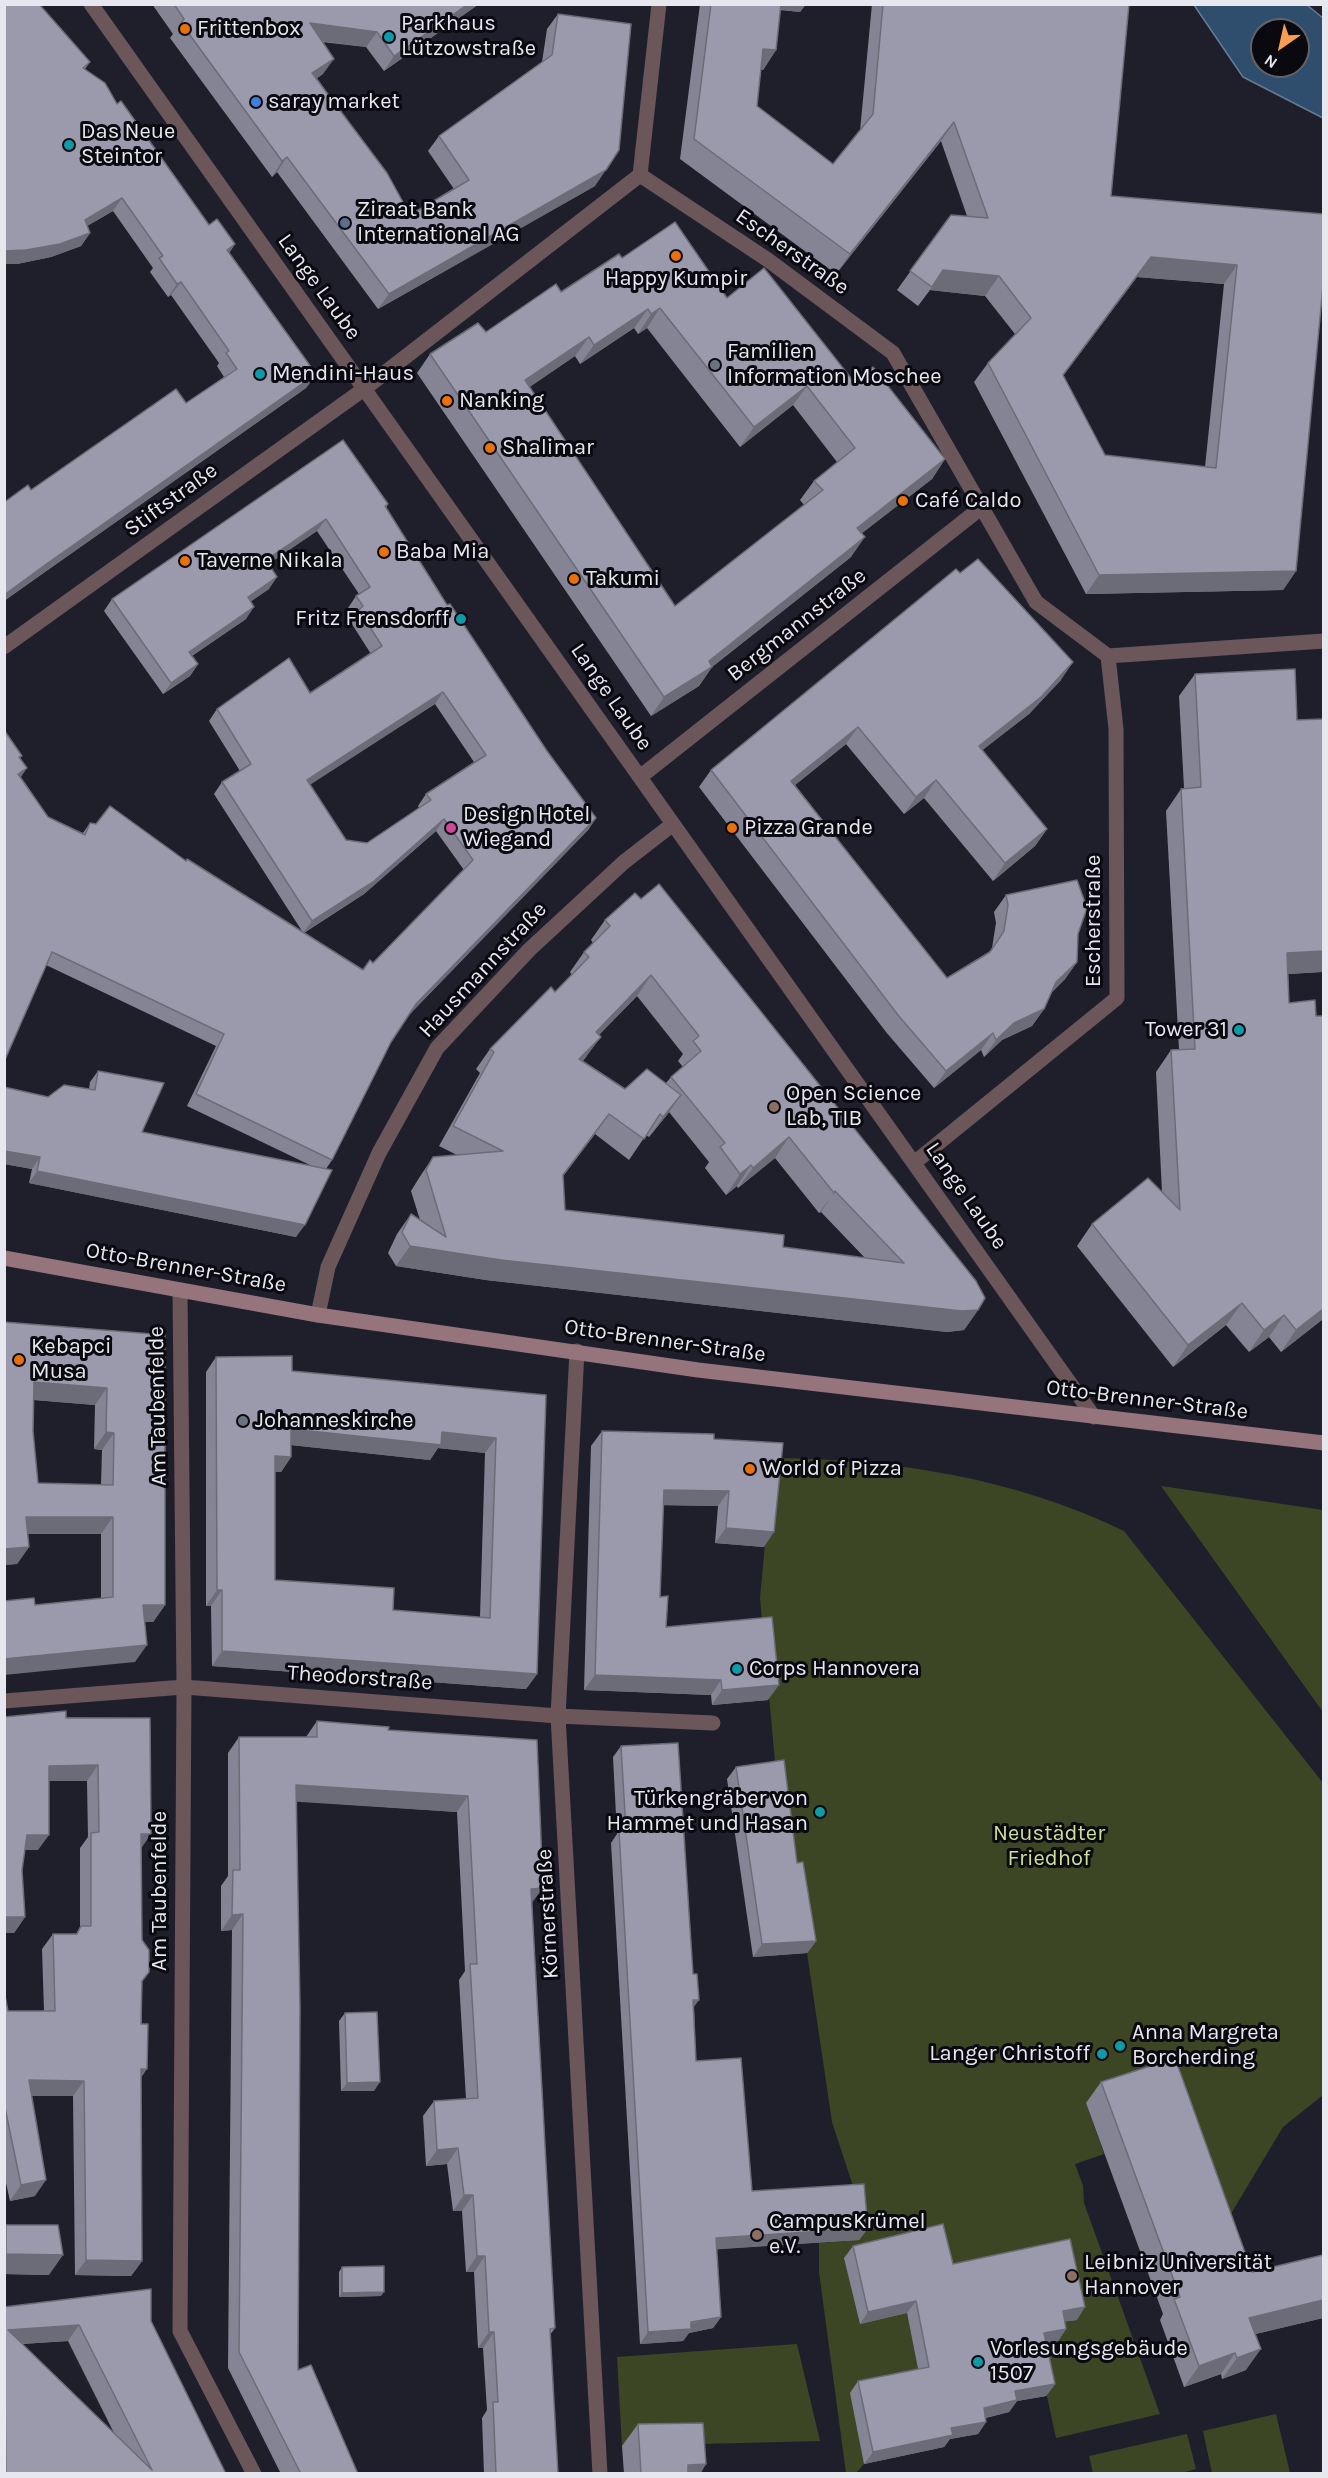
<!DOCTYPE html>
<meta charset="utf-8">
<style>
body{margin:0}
#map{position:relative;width:1328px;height:2478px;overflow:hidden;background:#1f1f2c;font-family:Karla,sans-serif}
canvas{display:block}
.frame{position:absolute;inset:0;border:6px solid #e7e7f0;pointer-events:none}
.north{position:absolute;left:1250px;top:18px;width:60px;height:60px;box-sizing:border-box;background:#0a090f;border:2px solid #626269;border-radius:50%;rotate:214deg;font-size:16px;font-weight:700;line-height:24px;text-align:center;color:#e7e7f0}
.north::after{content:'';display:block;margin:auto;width:21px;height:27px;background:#fb9e51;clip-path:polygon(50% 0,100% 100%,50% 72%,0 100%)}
</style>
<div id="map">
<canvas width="1328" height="2478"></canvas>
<div class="frame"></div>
<div class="north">N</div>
</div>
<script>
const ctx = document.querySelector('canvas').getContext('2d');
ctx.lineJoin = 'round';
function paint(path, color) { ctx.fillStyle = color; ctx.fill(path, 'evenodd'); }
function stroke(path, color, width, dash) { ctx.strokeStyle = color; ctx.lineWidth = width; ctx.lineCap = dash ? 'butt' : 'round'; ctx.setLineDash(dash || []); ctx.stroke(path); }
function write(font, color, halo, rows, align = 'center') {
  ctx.font = font + ' Karla,sans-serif'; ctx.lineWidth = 6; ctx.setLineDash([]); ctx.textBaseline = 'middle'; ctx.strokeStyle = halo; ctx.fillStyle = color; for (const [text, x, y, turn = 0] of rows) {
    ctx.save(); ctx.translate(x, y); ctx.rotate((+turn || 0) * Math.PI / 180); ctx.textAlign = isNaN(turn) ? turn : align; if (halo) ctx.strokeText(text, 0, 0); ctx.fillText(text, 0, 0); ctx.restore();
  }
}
paint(new Path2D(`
 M773 1458C892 1459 1016 1478 1124 1531L1323 1783V2095L1283 2127 1217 2237 1086 2103 1104 2154 1075 2164 1083 2186 1084 2203 1160 2414 1056 2438 1036 2345 1062 2252 860 2324 907 2313 920 2379 864 2464 856 2473H846L819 2272V2243L859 2240 856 2195 832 2122 807 1953 776 1772 760 1598Z
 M1161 1486 1323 1510V1712Z
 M797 2344 820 2441 622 2446 617 2357Z
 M1276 2414 1290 2473H1212L1203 2431Z
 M1187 2434 1196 2469 1177 2474 1093 2473 1089 2456Z`), '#3d4624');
const water = new Path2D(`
 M1194 5H1307L1323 18V118L1243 77ZM1262 30H1298V66H1262Z`);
paint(water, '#2f4d6c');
stroke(water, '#667b94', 1.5);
stroke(new Path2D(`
 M91 4 1094 1417
 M640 175 768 260 893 353 1036 602 1108 656 1324 641
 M640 175 659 4
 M4 647 364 389 640 175
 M640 777 982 507
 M914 1163 1117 998 1116 729 1108 656
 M180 1291 184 1687 180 2331 254 2474
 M318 1315 328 1267 379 1153 437 1048 529 950 624 862 673 824
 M577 1351 558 1716 600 2474
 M4 1701 184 1687 558 1716 713 1723`), '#6b565a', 15);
stroke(new Path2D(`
 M4 1258 318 1315 698 1370 1324 1443`), '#95747b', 15);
paint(new Path2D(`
 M4 4 90 62 85 69 117 104 209 225 235 244 229 253 316 374 306 388 35 579 4 601V500L6 501 31 490 186 403 224 377 217 366 219 363 171 295 168 297 150 272 153 268 113 211 87 226 90 233 81 246 51 257 17 264Z
 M152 4H479L384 71 366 47 322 42 323 74 317 78 410 215 454 189 428 151 439 136 542 62 547 29 558 14 595 186 378 309 277 172 272 177 170 38 173 34Z
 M700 4H806L800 12 780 10 776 50 763 70 761 69 757 106 833 164 860 131 872 4H1129L1111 196 1323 214 1296 571 1283 590 1086 594 974 382 988 363 1015 334 985 296 930 290 918 306 897 290 951 215 967 216 941 141 836 274 680 159ZM1137 277 1224 284 1205 467 1105 455 1063 376Z
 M622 258 727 298 854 382 945 459 932 479 862 533 851 557 712 667 699 686 651 716 417 373 430 354 486 332 561 292ZM634 328 638 334 647 328 740 447 793 405 837 462 814 481 800 500 804 505 675 606 529 387 575 356 580 364Z
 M343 440 388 504 386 508 447 605 547 751 596 818 588 830 409 1015 391 1042 332 1160 326 1169 296 1237 29 1183 32 1169 4 1164V1087L48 1097 89 1089 90 1082 98 1071 142 1132 312 1166 187 1106 216 1046 46 965 4 730 22 756 20 758 21 777 48 817 83 833 90 823 185 861 302 931 214 794 222 782 240 771 209 721 217 709 310 693 371 654 350 621 354 616 348 608 356 596 359 594 317 531 268 564 269 589 251 601 246 619 192 656 198 664 190 676 163 694 104 611 112 599ZM435 704 474 762 426 794 418 806 419 808 367 843 346 840 310 784ZM436 831 464 870 373 963 363 970 304 933 364 894Z
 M956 569 1061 680 1029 714 982 750 1047 829 1035 846 993 881 924 798 904 814 846 744 795 785 947 978 989 952 992 948 996 923 994 912 1006 895 1078 934 1077 962 1065 979 1052 992 1044 1009 1032 1026 1002 1040 984 1057 981 1050 934 1088 886 1032 699 787 711 770Z
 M1195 674 1297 720 1322 972 1288 974 1289 1003 1323 1319 1281 1352 1269 1337 1249 1352 1226 1325 1173 1367 1077 1246 1092 1224 1162 1192 1156 1072 1171 1050 1179 1049 1166 811 1181 789 1184 788 1179 696Z
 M605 920 978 1310 964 1330 947 1332 486 1280 396 1266 388 1253 397 1234 411 1214 420 1220 411 1191 419 1178 433 1157 457 1155 439 1146 480 1073 476 1069 490 1049 555 992 572 975 570 972 584 952 593 943 591 940ZM637 996 683 1054 678 1061 683 1067 671 1077 666 1083 625 1089 583 1061 586 1057 599 1035ZM669 1112 709 1162 705 1168 726 1195 737 1186 738 1188 775 1158 819 1213 821 1212 865 1258 783 1247 565 1210 563 1176 595 1134 629 1160 646 1135 649 1137Z
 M4 1322 165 1335V1605L153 1622H144L135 1662 35 1605 101 1598V1534H27L29 1547 17 1564 4 1565ZM34 1400 95 1405 94 1449 102 1450 101 1485 38 1483 33 1431Z
 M216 1357 292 1371 546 1395 537 1674 526 1689 212 1666 211 1606H206V1372ZM291 1445 430 1460 438 1448 485 1453 480 1617 393 1610 275 1580V1472H281L291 1457Z
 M602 1431 714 1439 764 1547 715 1543 718 1506 663 1505 660 1597 666 1627 768 1700 712 1705 711 1695 584 1690 591 1446Z
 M4 1717 150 1718 141 1849 142 1983 141 2078 142 2261 131 2276 75 2275 73 2096H31L35 2196 10 2201 4 2174V1991L8 2011H44L42 1949 53 1934H76L80 1927V1848L88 1837 87 1781H49L38 1850H24L22 1870 25 1917 14 1933Z
 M317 1721 388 1730 537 1740 532 1903 555 2328 550 2335 558 2474H484L482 2418 487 2410 483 2348H478L474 2272H466L462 2211H453L447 2164 426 2166 423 2116 434 2101 466 2099 459 1980 465 1971 457 1812 296 1801 298 2370 358 2474H281L228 2368 232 1930 221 1931V1886L228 1876V1753L239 1737H306Z
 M621 1746 694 2007 696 2061 752 2191 868 2228 859 2240 716 2249 721 2317 713 2328 689 2333 683 2341 640 2344 611 1843 617 1834 613 1757Z
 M736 1767 797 1863 816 1941 807 1953 753 1957 727 1779Z
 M345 2013 374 2091H341L339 2021Z
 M1101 2082 1252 2272 1323 2255V2318L1255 2334 1246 2370 1222 2379 1221 2374 1184 2387 1160 2320 1163 2314 1086 2103Z
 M6 2225 49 2275 4 2274V2226Z
 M853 2246 953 2264 1077 2320 1065 2321 1066 2329 1058 2341 1046 2343 1055 2384 1046 2396 1017 2401 1009 2412 986 2418V2422L978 2434 950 2439 944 2447 864 2464 850 2393 858 2381 918 2369 907 2313 860 2324 844 2258Z
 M342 2267 381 2296 339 2297V2272Z
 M4 2307 151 2321 226 2474H4ZM68 2341 115 2435 22 2344Z
 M638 2424 706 2464 700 2474H624L622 2446Z`), '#848494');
paint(new Path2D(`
 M468 4H479L384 71 394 56Z
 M771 4H806L800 12 769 8Z
 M310 23 377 32 366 47 299 38Z
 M763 49 776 50 763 70 749 68Z
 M334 59 323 74 302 88 312 73Z
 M954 122 941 141 836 274 850 254Z
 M287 157 277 172 272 177 282 161Z
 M606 170 595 186 378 309 389 294Z
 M122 198 113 211 75 233 85 220Z
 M90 233 81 246 51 257 17 264H4V251Z
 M235 244 226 258 227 250Z
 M1151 257 1237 265 1224 284 1137 277 1049 394Z
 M943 270 999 276 985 296 930 290Z
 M181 282 171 295 168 297 177 284Z
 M660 308 647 328 638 334 651 314Z
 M648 309 634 328 580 364 594 345Z
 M589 337 575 356 511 400 525 380Z
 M316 374 306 388 35 579 4 601V595L45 565Z
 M807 386 793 405 740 447 754 427Z
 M945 459 932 479 844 547 857 528Z
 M326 519 317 531 257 572 266 560Z
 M865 537 851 557 712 667 699 686 651 716 664 697Z
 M1296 571 1283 590 1086 594 1099 575Z
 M277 577 269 589 240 609 248 597Z
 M254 607 246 619 181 663 189 652Z
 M1073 662 1061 680 1029 714 966 763 979 746Z
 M198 664 190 676 163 694 171 683Z
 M443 692 435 704 299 792 307 780Z
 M858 727 846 744 779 798 791 781Z
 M27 768 19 780 18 774Z
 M936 780 924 798 904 814 916 797Z
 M596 818 588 830 408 1016 416 1004Z
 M444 819 436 831 364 894 303 933 312 921Z
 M1047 829 1035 846 993 881 1005 863Z
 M1323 951V970L1322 972 1271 975 1287 953Z
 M1077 962 1065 979 1044 1000 1056 982Z
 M651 975 637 996 581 1053 596 1032Z
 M1044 1009 1032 1026 1002 1040 984 1057 996 1040 1014 1023Z
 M993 1033 981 1050 934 1088 946 1071Z
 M601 1037 586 1057 565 1079 579 1059Z
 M681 1095 667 1115 649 1137 663 1117Z
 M609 1114 595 1134 548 1196 563 1175Z
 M789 1137 775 1158 738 1188 753 1168Z
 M4 1151 40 1157 32 1169 4 1164Z
 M751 1165 737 1186 726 1195 740 1174Z
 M37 1171 305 1225 296 1237 29 1183Z
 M835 1191 821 1212 819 1213 834 1193Z
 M410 1246 978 1310 964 1330 947 1332 486 1280 396 1266Z
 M1242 1303 1226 1325 1173 1367 1188 1345Z
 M1323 1309V1319L1281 1352 1296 1330Z
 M1284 1315 1269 1337 1249 1352 1264 1330Z
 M34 1382 107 1388 95 1405 22 1399Z
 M291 1429 442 1432 496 1438 485 1453 438 1448 430 1460 281 1444Z
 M106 1432 114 1433 102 1450 94 1449Z
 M275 1456 291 1457 281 1472H264Z
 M664 1490 729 1491 718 1506 653 1505Z
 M26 1517H113L101 1534H14Z
 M726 1528 774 1532 764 1547 715 1543Z
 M29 1547 17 1564 4 1565V1549Z
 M217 1590H222L211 1606H206Z
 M143 1605H165L153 1622H131Z
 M147 1645 135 1662 4 1675V1659Z
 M222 1651 537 1674 526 1689 212 1666Z
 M595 1675 721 1680 711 1695 584 1690Z
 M779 1685 768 1700 712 1705 722 1690Z
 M98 1765 87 1781H38L49 1766Z
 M296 1785 468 1796 457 1812 285 1801Z
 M141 1834H151L140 1850Z
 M27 1835H49L38 1850H16Z
 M543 1888 531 1904V1889Z
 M243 1914 232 1930 221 1931 232 1915Z
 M4 1917H25L14 1933H4Z
 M816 1941 807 1953 753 1957 762 1944Z
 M693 2000H699L691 2011Z
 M141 2069H147L136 2085Z
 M29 2080 84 2081 73 2096H18Z
 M380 2082 374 2091H341L347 2083Z
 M458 2148 447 2164 426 2166 437 2150Z
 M46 2180 35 2196 10 2201 21 2185Z
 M464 2195H473L462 2211H453Z
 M868 2228 859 2240 708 2250 716 2238Z
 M6 2254 63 2255 49 2275 4 2274V2256Z
 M477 2256H485L474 2272H466Z
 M86 2260 142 2261 131 2276 75 2275Z
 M384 2292 381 2296 339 2297 342 2293Z
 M1323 2300V2318L1235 2339 1249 2318Z
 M916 2301 907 2313 860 2324 868 2312Z
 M1085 2307 1077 2320 1054 2323 1063 2311Z
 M721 2317 713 2328 689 2333 683 2341 640 2344 648 2332Z
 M79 2325 68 2341 4 2345 8 2330Z
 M1066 2329 1058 2341 1036 2345 1044 2333Z
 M489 2332H494L483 2348H478Z
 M1261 2349 1246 2370 1222 2379 1237 2358Z
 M1235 2353 1221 2374 1184 2387 1199 2366Z
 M1055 2384 1046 2396 1017 2401 1009 2412 975 2420 984 2408 1015 2391Z
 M986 2422 978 2434 950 2439 944 2447 864 2464 873 2452 951 2428Z
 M706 2464 700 2474H682L688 2465Z`), '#6c6c78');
const building = new Path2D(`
 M4 4H39L90 62 83 68 105 83 117 104 121 101 209 225 217 219 235 244 227 250 316 374 45 565 4 595V500L6 501 28 485 31 490 176 389 186 403 237 369 226 353 229 351 181 282 177 284 159 258 163 256 122 198 85 220 90 233 60 244 26 250 4 251Z
 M174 4H468L394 56 377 32 310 23 334 59 312 73 387 173 410 215 469 180 439 136 552 55 558 14 631 24 619 150 606 170 389 294 287 157 282 161 181 23 184 19Z
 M711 4H781L776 50 763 49 757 106 833 164 873 114 883 4H1129L1111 196 1323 214V286L1296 571 1099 575 988 363 1031 318 999 276 943 270 932 287 910 271 951 215 988 218 954 122 850 254 694 139ZM1151 257 1237 265 1216 468 1105 455 1063 375Z
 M675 222 727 298 764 268 854 382 873 367 945 459 857 528 865 537 709 661 712 667 664 697 430 354 478 323 486 332 556 284 561 292 619 254 622 258ZM660 308 754 427 807 386 855 448 814 481 823 490 675 606 525 380 589 337 594 345 648 309 651 314Z
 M343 440 388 504 385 506 447 605 450 604 547 751 596 818 416 1004 391 1042 332 1160 196 1094 224 1034 52 952 4 1062V730L22 756 19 757 27 768 18 774 48 817 85 835 90 823 96 824 110 806 186 861 187 859 363 970 370 960 373 963 473 860 444 819 373 882 312 921 222 782 251 764 217 709 289 658 310 693 382 646 359 610 363 606 356 596 370 587 326 519 266 560 277 577 248 597 254 607 189 652 198 664 171 683 112 599ZM443 692 486 755 426 794 431 800 367 843 346 840 307 780Z
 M978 559 1073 662 1041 697 979 746 1047 829 1005 863 936 780 916 797 858 727 791 781 947 978 990 952 1004 931 1008 905 1006 895 1077 880 1087 908 1078 934 1077 962 1056 982 1044 1009 1014 1023 996 1040 993 1033 946 1071 898 1015 711 770 956 569 960 573Z
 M1295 669 1297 720 1323 719V951L1287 953 1289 1003 1315 1000 1316 1016H1323V1309L1296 1330 1284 1315 1264 1330 1242 1303 1188 1345 1092 1224 1148 1178 1180 1210 1171 1050 1195 1049 1181 789 1201 787 1195 674Z
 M659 884 976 1281 985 1298 978 1310 962 1311 501 1260 410 1246 402 1232 411 1214 446 1237 426 1170 433 1157 503 1151 453 1126 494 1052 490 1049 551 987 555 992 589 957 584 952 610 926 605 920 635 893 641 899ZM651 975 699 1036 693 1041 701 1051 671 1077 725 1143 720 1147 740 1174 751 1165 753 1168 789 1137 834 1193 835 1191 904 1263 783 1247 784 1235 565 1210 563 1175 609 1114 644 1139 660 1114 663 1117 681 1095 647 1069 625 1089 579 1059 601 1037 596 1032Z
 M98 1071 164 1083 142 1132 332 1170 305 1225 37 1171 40 1157 4 1151V1087L48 1097 64 1085 95 1090Z
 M4 1322 165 1335V1605H143L147 1645 4 1659V1601L34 1598 35 1605 113 1597V1517H26L29 1547 4 1549ZM34 1382 107 1388 106 1432 114 1433 113 1485 38 1483 33 1431Z
 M292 1356V1371L546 1395 537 1674 222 1651V1590H217L216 1357ZM291 1429 441 1445 442 1432 496 1438 490 1618 393 1610 394 1588 275 1580V1456L291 1457Z
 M602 1431 714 1434V1439L783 1443 774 1532 726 1528 729 1491 664 1490 660 1597 668 1596 666 1627 772 1617 779 1685 722 1690 721 1680 595 1675Z
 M66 1711V1718H150L151 1834H141L142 1940 149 1950V1972L142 1981 141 2024H148L147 2069H141L142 2261 86 2260 84 2081 29 2080 46 2180 21 2185 4 2103V1991L8 2011H55L53 1934H77L81 1926H91V1833L99 1832 98 1765 49 1766V1835H27L22 1870 25 1917H4V1717Z
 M317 1721 389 1727 388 1730 537 1740 543 1888 531 1889 555 2328 550 2329 558 2474H496L493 2402H498L494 2332H489L485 2256H477L473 2195H464L458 2148 437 2150 434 2101 478 2098 470 1964H477L468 1796 296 1785 300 2007 298 2370 311 2365 358 2474H301L239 2352 243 1914 232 1915 233 1870H240L239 1737H317Z
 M678 1743 693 1974H697L699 2000H693L696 2061 741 2058 752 2191 864 2184 868 2228 716 2238 721 2317 691 2322V2329L648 2332 619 1831H626L621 1746Z
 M784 1760 797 1863 803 1862 816 1941 762 1944 736 1767Z
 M377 2012 380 2082 347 2083 345 2013Z
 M1175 2058 1252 2272 1323 2255V2300L1249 2318 1261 2349 1237 2358 1235 2353 1199 2366 1174 2299 1180 2297 1101 2082Z
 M943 2224 953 2264 1070 2239 1085 2307 1063 2311 1066 2329 1044 2333 1055 2384 1015 2391 1017 2400 984 2408 986 2422 951 2428 953 2435 873 2452 858 2381 929 2367 916 2301 868 2312 853 2246Z
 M6 2225H58L63 2255 6 2254Z
 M384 2266V2292L342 2293V2267Z
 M151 2289V2321L226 2474H6L4 2307ZM79 2325 152 2470 8 2330Z
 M703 2423 706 2464 688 2465V2474H641L638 2424Z`);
paint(building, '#9a9aac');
stroke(building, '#6c6c78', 1.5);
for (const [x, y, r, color] of [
 [185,29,6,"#e8710a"],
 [389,37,6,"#0f9aa8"],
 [256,102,6,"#3f7fe0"],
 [69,145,6,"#0f9aa8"],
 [345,223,6,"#5c6f8a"],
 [676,256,6,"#e8710a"],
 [715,365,6,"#6b7280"],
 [260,374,6,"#0f9aa8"],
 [447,401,6,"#e8710a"],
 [490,448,6,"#e8710a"],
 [903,501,6,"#e8710a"],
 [384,552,6,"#e8710a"],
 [185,561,6,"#e8710a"],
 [574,579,6,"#e8710a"],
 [461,619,6,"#0f9aa8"],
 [451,828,6,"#d1479c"],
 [732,828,6,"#e8710a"],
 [1239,1030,6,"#0f9aa8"],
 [774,1107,6,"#8d6e63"],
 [19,1360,6,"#e8710a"],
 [243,1421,6,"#6b7280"],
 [750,1469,6,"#e8710a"],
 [737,1669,6,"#0f9aa8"],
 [820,1812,6,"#0f9aa8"],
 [1120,2046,6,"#0f9aa8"],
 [1102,2054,6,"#0f9aa8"],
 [757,2235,6,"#8d6e63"],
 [1072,2276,6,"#8d6e63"],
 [978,2362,6,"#0f9aa8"]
]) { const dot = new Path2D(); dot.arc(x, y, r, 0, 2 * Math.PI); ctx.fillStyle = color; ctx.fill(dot); stroke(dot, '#0a090f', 2); }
write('22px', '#e7e7f0', '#0a090f', [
 ["Parkhaus",401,24],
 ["Lützowstraße",401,49],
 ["Frittenbox",197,29],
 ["saray market",268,102],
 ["Das Neue",81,132],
 ["Steintor",81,157],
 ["Ziraat Bank",357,210],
 ["International AG",357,235],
 ["Happy Kumpir",676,279,"center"],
 ["Familien",727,352],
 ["Information Moschee",727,377],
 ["Mendini-Haus",272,374],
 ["Nanking",459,401],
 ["Shalimar",502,448],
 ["Café Caldo",915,501],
 ["Baba Mia",396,552],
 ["Taverne Nikala",197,561],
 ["Takumi",586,579],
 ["Fritz Frensdorff",449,619,"right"],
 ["Design Hotel",463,815],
 ["Wiegand",463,840],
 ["Pizza Grande",744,828],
 ["Tower 31",1227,1030,"right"],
 ["Open Science",786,1094],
 ["Lab, TIB",786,1119],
 ["Kebapci",31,1347],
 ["Musa",31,1372],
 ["Johanneskirche",255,1421],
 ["World of Pizza",762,1469],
 ["Corps Hannovera",749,1669],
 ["Türkengräber von",808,1799,"right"],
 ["Hammet und Hasan",808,1824,"right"],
 ["Anna Margreta",1132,2033],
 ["Borcherding",1132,2058],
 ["Langer Christoff",1090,2054,"right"],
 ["CampusKrümel",769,2222],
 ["e.V.",769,2247],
 ["Leibniz Universität",1084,2263],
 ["Hannover",1084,2288],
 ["Vorlesungsgebäude",990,2349],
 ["1507",990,2374]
], 'left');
write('22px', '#e7e7f0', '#0a090f', [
 ["Escherstraße",792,252,35],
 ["Lange Laube",319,287,54],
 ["Stiftstraße",171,500,-36],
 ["Bergmannstraße",797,625,-38],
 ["Lange Laube",611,697,55],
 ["Escherstraße",1094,921,-90],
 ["Hausmannstraße",483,970,-47],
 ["Lange Laube",966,1196,55],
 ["Otto-Brenner-Straße",186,1268,10],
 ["Otto-Brenner-Straße",665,1341,8],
 ["Otto-Brenner-Straße",1147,1400,7],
 ["Am Taubenfelde",158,1406,-91],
 ["Theodorstraße",360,1678,4],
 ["Am Taubenfelde",160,1891,-90],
 ["Körnerstraße",548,1914,-93]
]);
write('22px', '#ccdf99', '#0a090f', [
 ["Neustädter",1049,1834],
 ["Friedhof",1049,1859]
]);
</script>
